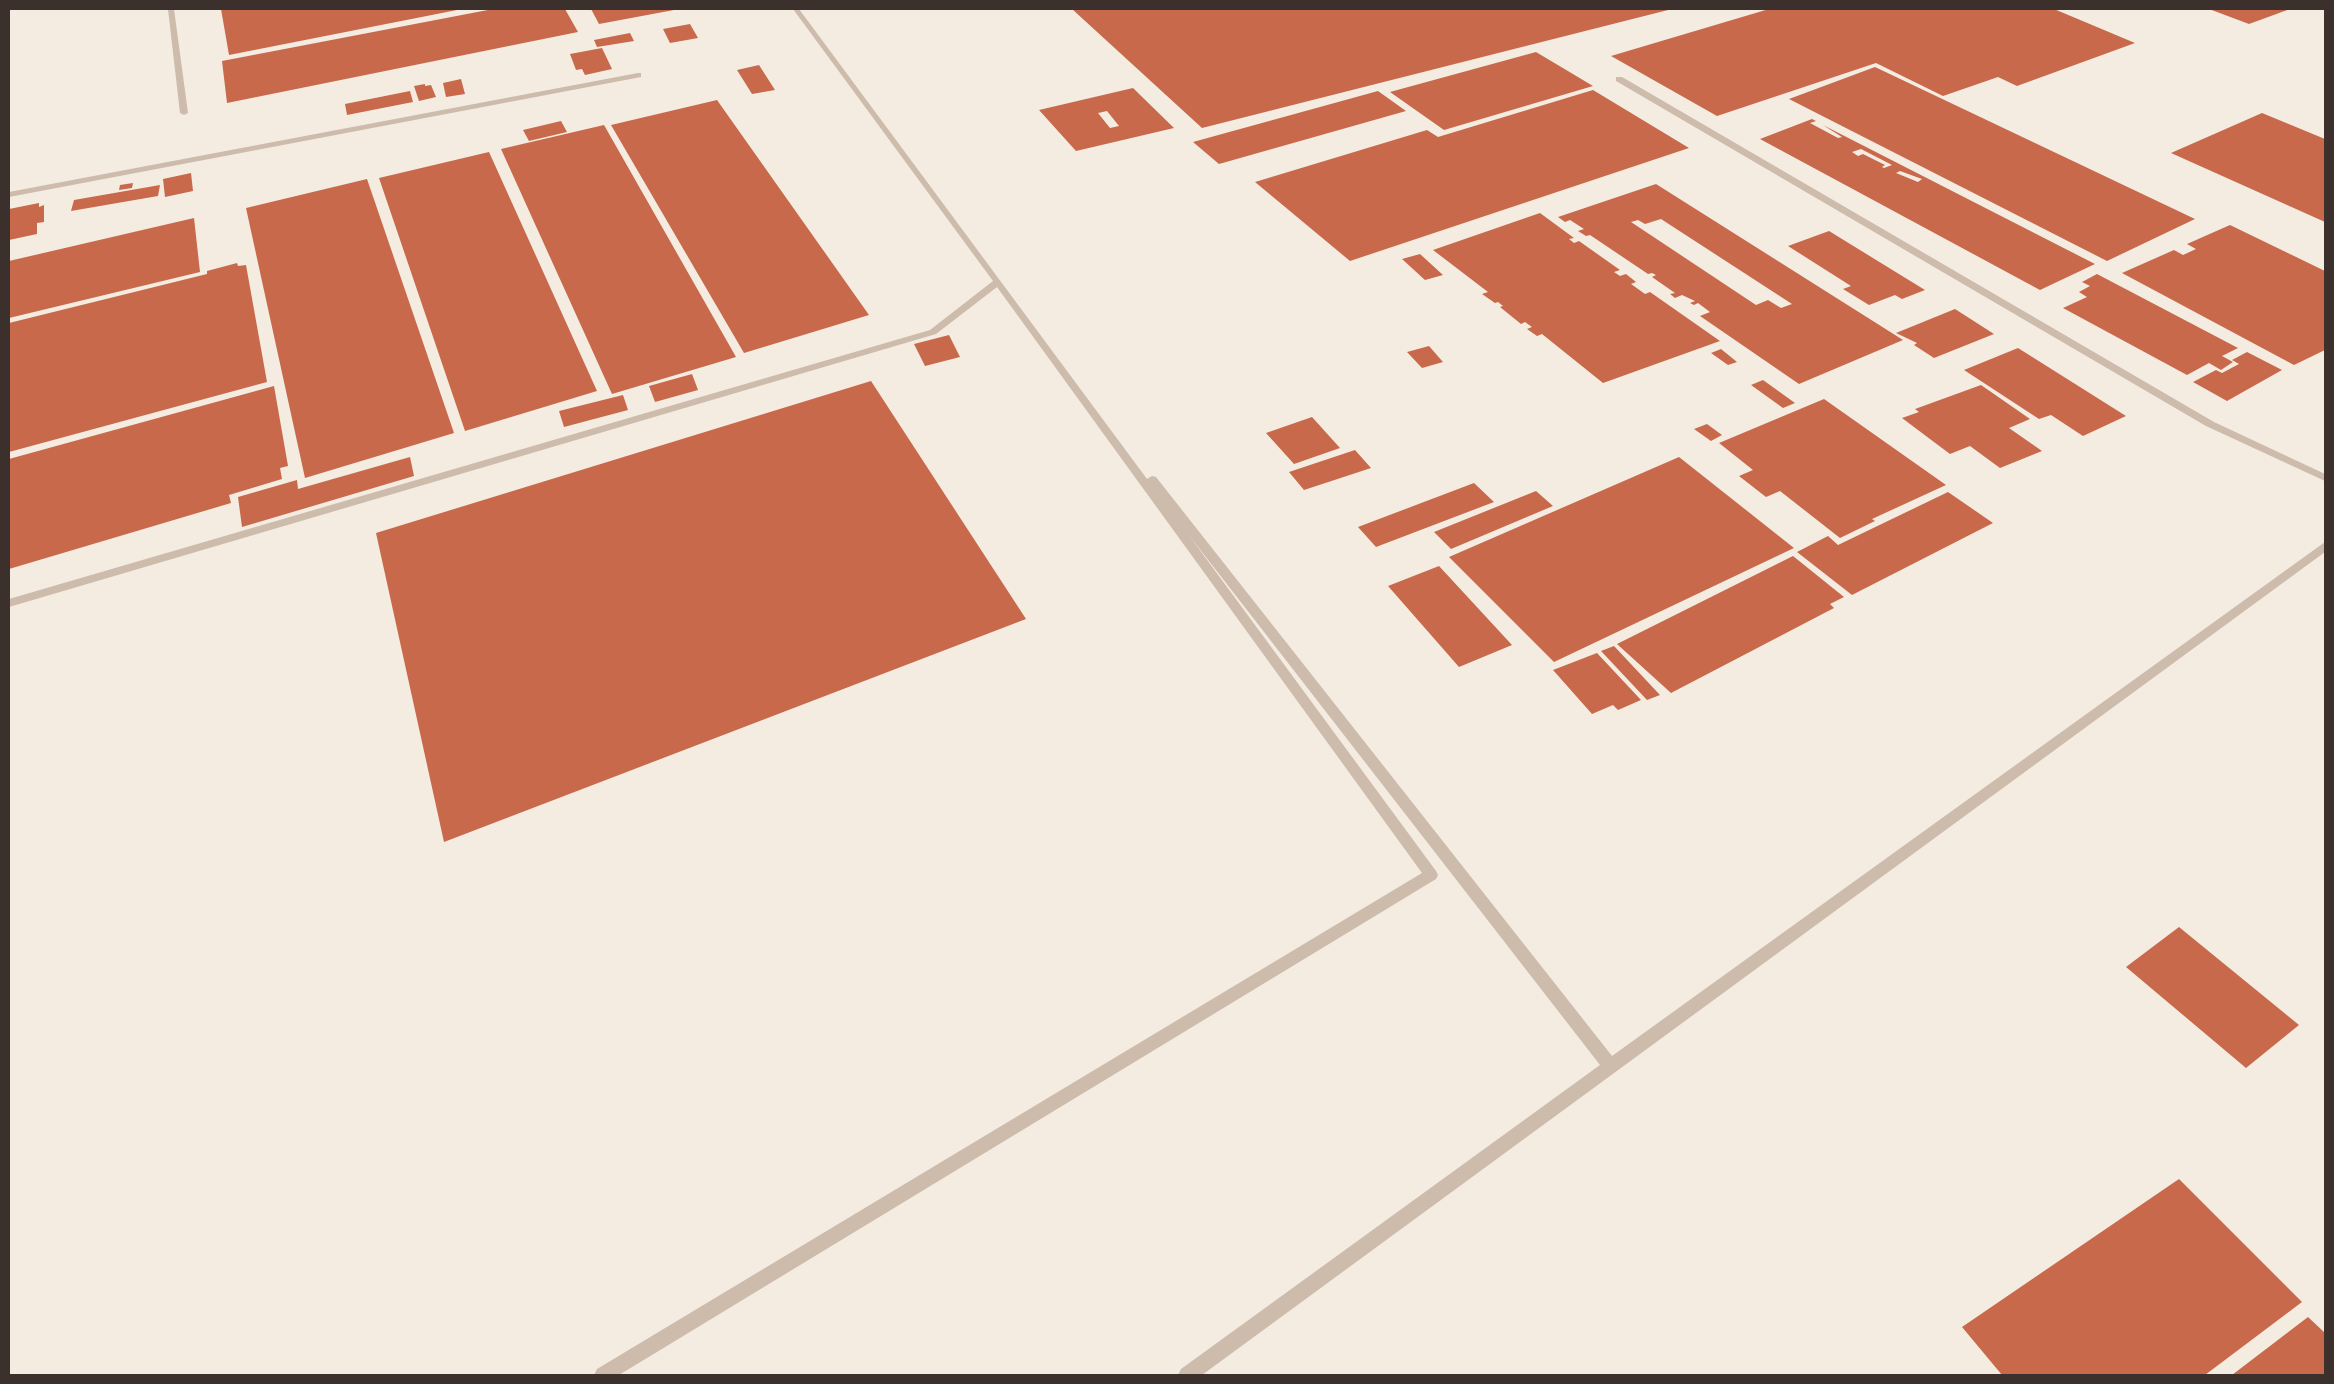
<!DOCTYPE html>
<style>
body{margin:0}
#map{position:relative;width:2334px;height:1384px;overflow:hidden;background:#f4ebe1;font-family:"Fira Sans",sans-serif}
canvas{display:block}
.frame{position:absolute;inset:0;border:10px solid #3b302b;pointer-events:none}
</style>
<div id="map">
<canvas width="2334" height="1384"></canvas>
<div class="frame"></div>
</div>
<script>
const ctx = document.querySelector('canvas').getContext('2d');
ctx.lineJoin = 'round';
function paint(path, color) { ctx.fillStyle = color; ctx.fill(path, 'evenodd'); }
paint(new Path2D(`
 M221 9H457V10L229 55Z
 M493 9H565L578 32 227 103 222 61Z
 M591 9H674V10L599 24Z
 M1072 9H1672L1202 128Z
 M1769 9H2054L2135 43 2017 86 1998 77 1943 96 1876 63 1717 116 1611 56Z
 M2209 9H2290L2249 24Z
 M690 24 698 38 670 43 663 29Z
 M630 33 634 41 597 47 594 40Z
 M602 48 612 69 585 75 582 69 576 70 570 54Z
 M1536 52 1593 86 1444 130 1390 92Z
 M759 65 775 90 752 94 737 70Z
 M1875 67 2195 219 2107 261 1789 99Z
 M461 79 465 94 446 97 443 83Z
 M425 84V86L431 85 436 97 419 101 414 86Z
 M1133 88 1174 128 1076 151 1039 110ZM1107 111 1119 126 1110 128 1098 113Z
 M1593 90 1689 148 1350 261 1255 182 1427 130 1438 137Z
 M410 91 413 102 347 115 345 104Z
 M1378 91 1406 111 1219 164 1193 142Z
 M717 100 869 315 744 353 611 125Z
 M2262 113 2325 139V222L2171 153Z
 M1812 119 1816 121 1810 123 1838 138 1842 137 1823 125 2095 264 2040 290 1760 139ZM1861 149 1892 165 1884 168 1882 167 1885 165 1863 154 1858 156 1852 152ZM1900 171 1922 179 1918 182 1896 173Z
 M561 121 567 132 529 141 523 130Z
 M604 125 736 357 612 394 501 149Z
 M489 152 597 391 465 431 379 178Z
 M191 173 193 191 165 197 163 179Z
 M367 179 454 433 305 478 246 208Z
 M133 183 132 188 119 190 120 185Z
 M1656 184 1903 340 1799 384 1700 316 1710 312 1698 303 1694 305 1690 303 1695 301 1682 295 1675 298 1670 294 1675 293 1652 277 1656 275 1652 273 1648 274 1590 235 1586 236 1578 231 1584 229 1570 220 1565 222 1558 217ZM1661 219 1792 304 1781 308 1768 300 1756 305 1631 222 1638 220 1645 224Z
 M160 185 158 196 71 211 74 200Z
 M39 203V207L44 205V222L37 223V234L9 240V209Z
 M1540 213 1574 238 1569 239 1574 243 1579 241 1620 270 1614 272 1620 276 1626 274 1636 282 1631 284 1645 294 1650 292 1720 341 1603 383 1542 334 1537 336 1527 329 1532 327 1525 322 1521 324 1500 307 1503 306 1498 302 1495 303 1482 294 1488 292 1433 250Z
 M194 218 200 272 9 318V261Z
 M2230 225 2325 271V350L2294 365 2122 273 2174 250 2183 255 2196 249 2187 244Z
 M1829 231 1925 290 1902 299 1895 295 1869 305 1843 289 1851 286 1788 246Z
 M1420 254 1443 275 1425 280 1402 259Z
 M237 263 238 266 246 265 267 382 9 452V323L207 274V271Z
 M2097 274 2238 348 2222 356 2233 362 2221 370 2209 363 2187 375 2063 308 2087 297 2079 292 2090 286 2082 282Z
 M1955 309 1994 334 1934 358 1914 345 1917 343 1896 333Z
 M949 335 960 357 925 366 914 344Z
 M1429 346 1443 362 1422 368 1407 352Z
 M2018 348 2126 416 2083 436 2051 415 2039 419 1964 370Z
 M1721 349 1737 362 1728 365 1711 353Z
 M2247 352 2282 370 2227 401 2193 382 2216 370 2222 373 2239 364 2232 360Z
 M692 374 698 390 655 402 649 386Z
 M1763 380 1795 403 1783 408 1751 385Z
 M871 381 1026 619 444 842 376 533Z
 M1981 385 2030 419 2009 428 2042 451 2000 468 1970 446 1950 454 1902 418 1919 412 1915 409Z
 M274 386 288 466 280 468 282 479 229 495 231 503 9 569V459Z
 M623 395 628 410 564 427 559 411Z
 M1824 399 1946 485 1872 519 1875 521 1840 538 1780 491 1766 497 1739 476 1753 470 1719 443Z
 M1312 417 1340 448 1294 464 1266 433Z
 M1707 424 1722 435 1711 441 1694 429Z
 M1355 450 1371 468 1304 490 1289 472Z
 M410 457 414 476 242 527 238 497 297 480 298 489Z
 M1679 457 1794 548 1554 662 1449 557Z
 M1474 483 1494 502 1376 547 1358 527Z
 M1536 491 1553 506 1451 549 1434 532Z
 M1948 492 1993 523 1852 595 1797 552 1828 536 1838 545Z
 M1793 556 1844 597 1830 604 1834 608 1671 693 1617 644Z
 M1439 566 1512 645 1459 667 1388 586Z
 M1614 646 1660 695 1647 700 1601 651Z
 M1597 653 1641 700 1618 710 1613 705 1592 714 1553 670Z
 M2179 927 2299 1025 2246 1068 2126 967Z
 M2179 1179 2302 1302 2205 1375H2002L1962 1327Z
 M2308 1317 2325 1333V1375H2232Z`), '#c8694b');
paint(new Path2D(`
 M168 9H174L188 113 184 115 180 113Z
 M793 9H799L1147 479 1152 476 1156 477 1612 1056 2325 542V552L1202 1375H1178L1181 1369 1600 1065 1188 534 1436 871 1438 875 1436 879 619 1375H594L597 1369 1422 873 997 287 936 334 9 607V599L930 330 993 281Z
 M638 73H641V77L9 197V192Z
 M1616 77H1622L2214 422 2325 474V481L2206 426 1616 81Z`), '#cdbbac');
</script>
